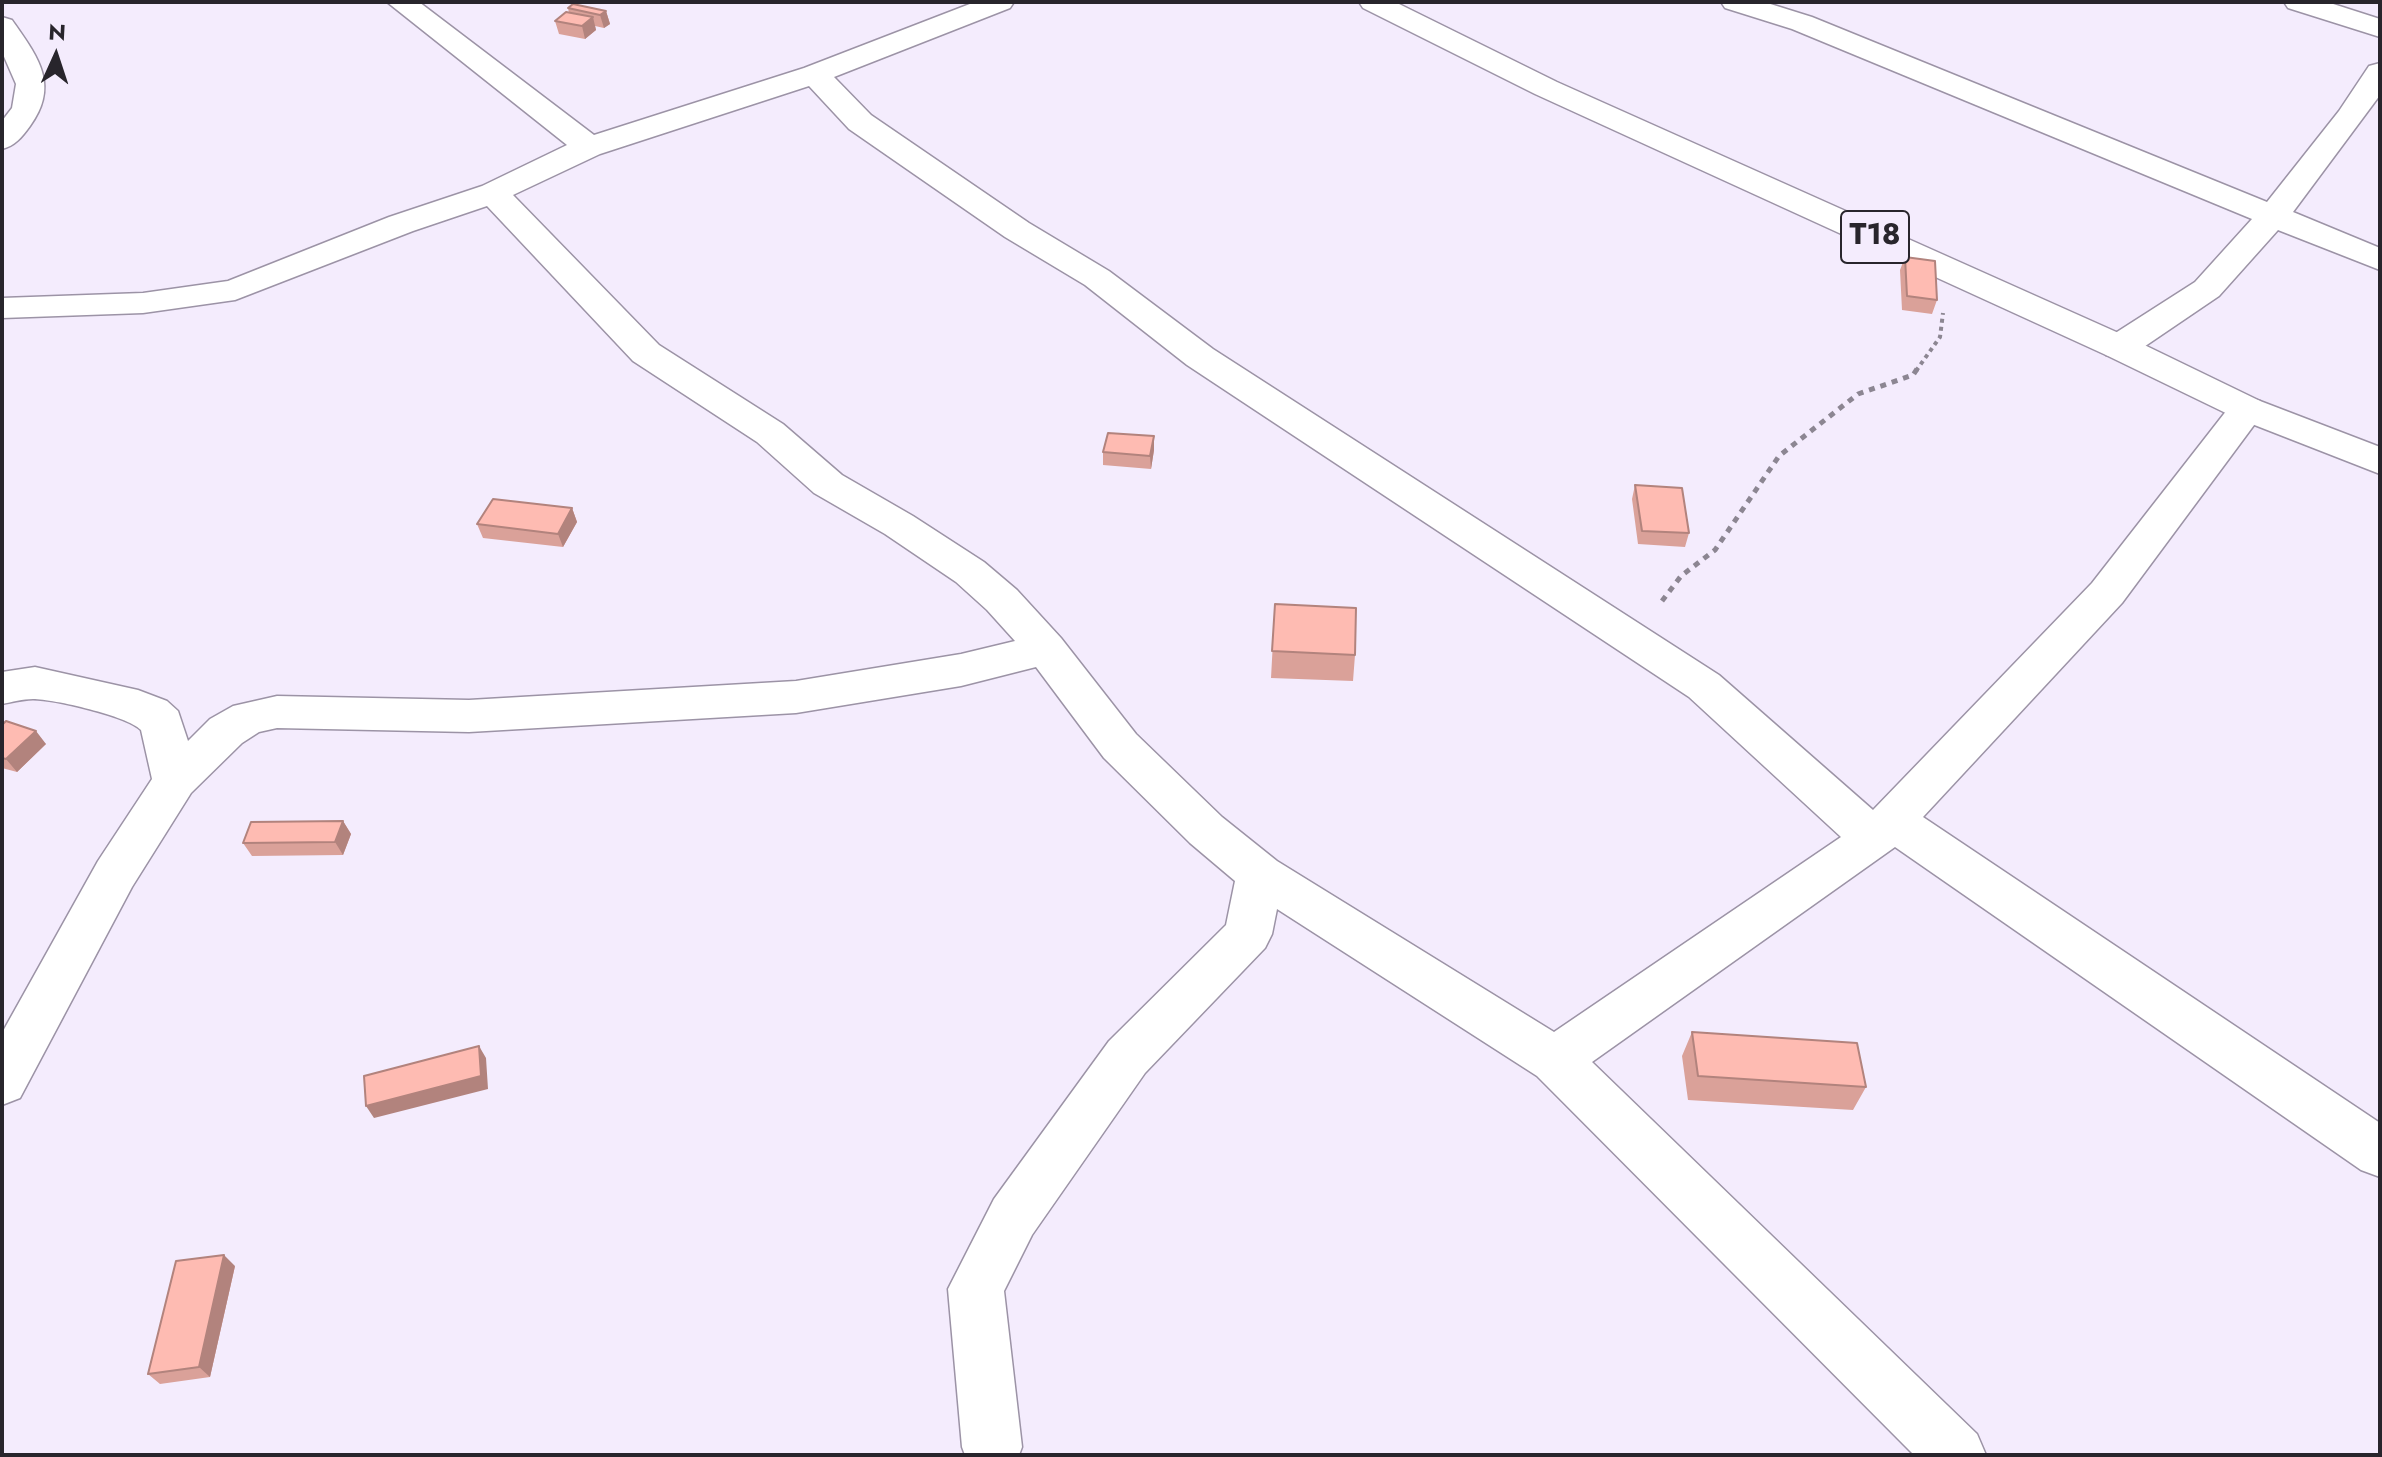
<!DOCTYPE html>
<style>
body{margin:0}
#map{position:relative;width:2382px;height:1457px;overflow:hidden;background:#f4ecfd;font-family:Jost,sans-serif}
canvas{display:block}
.frame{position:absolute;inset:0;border:4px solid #28252c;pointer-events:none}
.north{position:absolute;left:16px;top:16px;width:80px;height:80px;-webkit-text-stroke:6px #f4ecfd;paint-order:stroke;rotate:3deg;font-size:22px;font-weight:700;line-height:32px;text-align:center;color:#28252c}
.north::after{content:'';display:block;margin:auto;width:28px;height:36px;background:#28252c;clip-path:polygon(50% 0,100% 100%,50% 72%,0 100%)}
</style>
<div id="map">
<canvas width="2382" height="1457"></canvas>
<div class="frame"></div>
<div class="north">N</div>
</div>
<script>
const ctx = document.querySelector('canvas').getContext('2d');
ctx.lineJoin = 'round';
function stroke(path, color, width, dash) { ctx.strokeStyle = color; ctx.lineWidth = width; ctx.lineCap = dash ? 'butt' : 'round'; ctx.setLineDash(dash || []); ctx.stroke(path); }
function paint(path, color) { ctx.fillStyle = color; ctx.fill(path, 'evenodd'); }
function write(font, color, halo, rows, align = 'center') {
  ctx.font = font + ' Jost,sans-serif'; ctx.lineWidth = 6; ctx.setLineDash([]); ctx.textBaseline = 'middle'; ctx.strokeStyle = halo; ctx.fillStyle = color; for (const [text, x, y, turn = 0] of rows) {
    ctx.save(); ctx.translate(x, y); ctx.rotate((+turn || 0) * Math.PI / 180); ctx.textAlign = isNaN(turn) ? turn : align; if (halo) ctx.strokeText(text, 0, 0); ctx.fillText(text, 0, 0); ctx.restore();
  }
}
const minor = new Path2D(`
 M387 2H419L594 135 804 68 975 2H1014L1010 8 834 77 871 115 1029 223 1109 271 1213 349 1719 675 1873 810 2092 583 2234 401 2247 397 2260 401 2266 409 2260 417 2122 603 1923 817 2380 1123V1177L2361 1170 1895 847 1592 1062 1977 1434 1986 1455H1914L1537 1076 1277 909 1272 934 1265 948 1145 1073 1032 1235 1004 1291 1022 1447 1019 1455H965L962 1447 948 1289 994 1199 1109 1041 1226 925 1235 881 1190 843 1104 758 1036 667 961 686 796 713 469 732 277 728 259 732 242 743 191 793 132 887 20 1098 2 1105V1033L98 861 152 779 141 730C128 716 53 699 33 699 23 699 12 702 2 704V672L35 667 138 690 167 701 178 711 188 741 210 719 233 706 277 696 469 700 796 681 961 654 1015 641 987 610 956 582 885 534 814 493 757 442 633 361 487 206 413 231 235 300 143 313 2 318V298L143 293 228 281 389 217 482 186 567 145ZM809 86 849 129 1005 237 1085 285 1187 365 1689 697 1841 837 1554 1032 1277 861 1222 817 1136 734 1061 638 1017 590 984 562 913 516 842 475 783 424 659 345 513 195 600 154Z
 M1721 2H1764L1812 17 2267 202 2339 111 2369 66 2380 63V95L2293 212 2380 248V270L2278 230 2219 296 2132 355 2119 358 2106 355 2101 347 2106 339 2195 282 2252 219 1792 29 1725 8Z
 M2284 2H2327L2380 19V37L2288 8Z
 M2 17 12 20C38 57 60 85 30 126 22 137 15 146 2 149V121L12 108 16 84 2 52Z`);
const highway = new Path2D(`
 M1359 2H1395L1557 82 2132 339 2260 401 2380 447V474L2234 417 2106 355 1535 94 1363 8Z`);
stroke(minor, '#9c93a6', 3);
stroke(highway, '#9c93a6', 3);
stroke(new Path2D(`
 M1916 371 1940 337 1943 313`), '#8c8692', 4, [4, 4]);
stroke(new Path2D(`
 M1662 601 1681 576 1715 550 1779 456 1858 394 1913 375 1917 369`), '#8c8692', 5, [6, 6]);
paint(minor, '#fff');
paint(highway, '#fff');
paint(new Path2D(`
 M568 8 606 11 610 24 604 28 595 26 596 30 585 39 559 34 555 21 569 13Z
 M1905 257 1937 300 1932 314 1902 310 1900 270Z
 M1154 450 1151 469 1103 465V452Z
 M1635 485 1689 533 1685 547 1638 544 1632 499Z
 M572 508 577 522 563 547 483 538 477 524Z
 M1275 604 1355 655 1353 681 1271 678Z
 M2 724 46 744 17 772 2 768Z
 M343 821 351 834 343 855 252 856 243 843Z
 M1692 1032 1866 1087 1853 1110 1688 1100 1682 1056Z
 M235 1266 210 1377 160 1384 148 1374Z`), '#daa199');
paint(new Path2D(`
 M606 11 610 24 604 28 600 15Z
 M593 17 596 30 585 39 582 26Z
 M1154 436V450L1151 469 1150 456Z
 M572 508 577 522 563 547 558 534Z
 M36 731 46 744 17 772 6 759Z
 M343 821 351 834 343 855 335 842Z
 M479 1046 486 1058 488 1089 374 1118 366 1106Z
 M224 1255 235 1266 210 1377 199 1367Z`), '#b2837d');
const building = new Path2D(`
 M573 4 606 11 600 15 568 8Z
 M566 12 593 17 582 26 555 21Z
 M1905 257 1935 261 1937 300 1907 296Z
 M1108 433 1154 436 1150 456 1103 452Z
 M1635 485 1682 488 1689 533 1642 531Z
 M493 499 572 508 558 534 477 524Z
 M1275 604 1356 608 1355 655 1272 651Z
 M6 721 36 731 6 759 2 758V725Z
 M343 821 335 842 243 843 251 822Z
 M1692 1032 1857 1043 1866 1087 1698 1076Z
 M479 1046 481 1076 366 1106 364 1076Z
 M224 1255 199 1367 148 1374 176 1261Z`);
paint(building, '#febbb2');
stroke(building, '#b2837d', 2);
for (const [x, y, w] of [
 [1875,237,68]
]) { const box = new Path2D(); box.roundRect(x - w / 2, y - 26, w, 52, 6); ctx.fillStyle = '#f4ecfd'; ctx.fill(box); stroke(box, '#28252c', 2); }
write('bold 30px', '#28252c', null, [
 ["T18",1875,237]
]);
</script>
